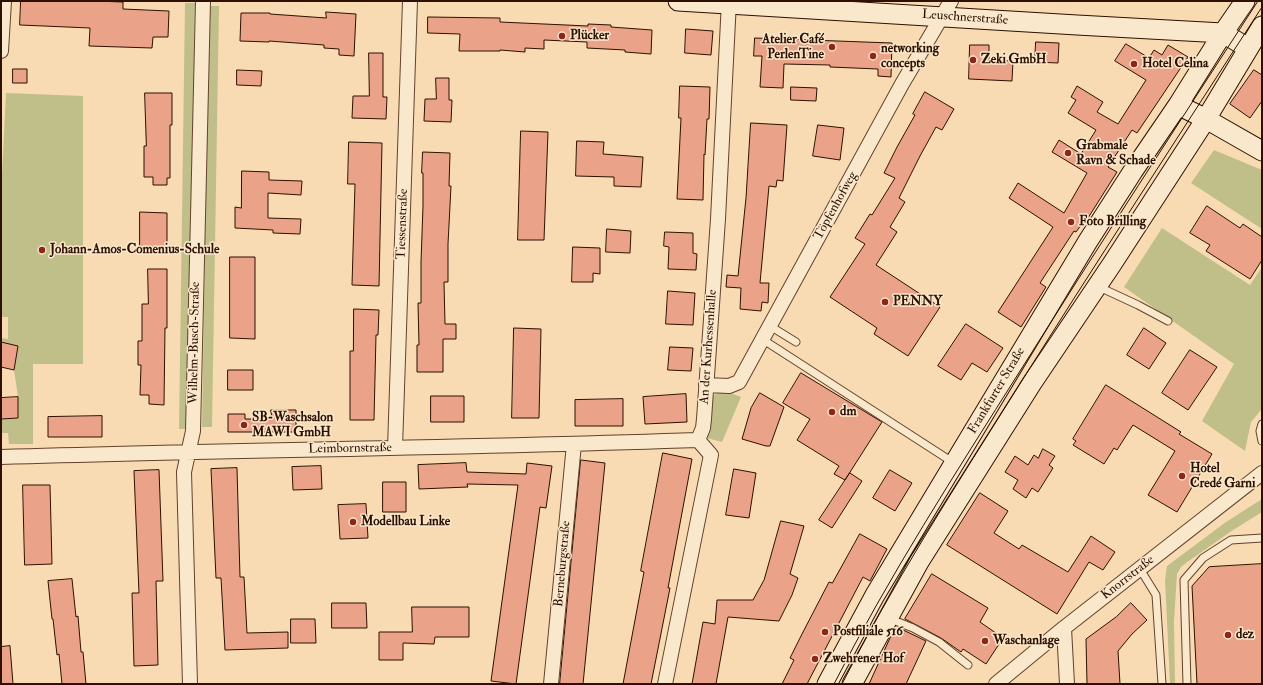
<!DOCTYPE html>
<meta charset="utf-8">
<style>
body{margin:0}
#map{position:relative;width:1263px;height:685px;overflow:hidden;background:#f8dbb2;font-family:"IM FELL Double Pica",serif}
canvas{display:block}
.frame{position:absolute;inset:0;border:2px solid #2d1000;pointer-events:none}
</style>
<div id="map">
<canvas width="1263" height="685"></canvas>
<div class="frame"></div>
</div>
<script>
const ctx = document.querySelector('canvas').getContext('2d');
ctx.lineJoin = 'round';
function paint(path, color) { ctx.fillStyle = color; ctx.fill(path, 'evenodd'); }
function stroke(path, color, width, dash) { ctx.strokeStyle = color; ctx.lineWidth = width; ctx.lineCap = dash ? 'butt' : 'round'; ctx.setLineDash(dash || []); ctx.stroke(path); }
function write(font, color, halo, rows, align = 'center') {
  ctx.font = font + ' "IM FELL Double Pica",serif'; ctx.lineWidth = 3; ctx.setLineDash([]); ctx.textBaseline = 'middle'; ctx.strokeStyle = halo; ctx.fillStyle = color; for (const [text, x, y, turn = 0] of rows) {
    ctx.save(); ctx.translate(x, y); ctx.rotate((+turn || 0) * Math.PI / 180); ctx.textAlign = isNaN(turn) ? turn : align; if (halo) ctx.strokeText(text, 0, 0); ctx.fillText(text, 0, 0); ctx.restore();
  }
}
paint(new Path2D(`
 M185 3H195L188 429H179Z
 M209 6H219L212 427H202Z
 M6 93 83 96V364H33V444H9L8 433H1V419L18 418V397L14 370 18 346 1 342V338L8 339V317H1V196Z
 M1214 150 1262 170V229L1191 183Z
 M1162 228 1250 285 1262 267V409L1251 422 1245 451 1202 421 1234 364 1124 287Z
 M725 391 741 397 722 442 707 438 710 400C714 394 718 392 725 391Z
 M1262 499V512L1230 532 1186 563 1181 567 1177 574 1174 621 1175 684H1170L1165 580 1167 566 1226 522Z`), '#c0bf8a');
const building = new Path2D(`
 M21 1H94L123 2V9L169 11 168 37H153L152 48 89 46 90 28 20 25Z
 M326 12 356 14 354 56 339 55V49L324 48V45L269 41V42L240 41 241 13H270V14L326 18Z
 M428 17 500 18V22L588 26V24L611 25V27L652 30 651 54 625 52V50L587 48V42L544 40V49L525 48V52L500 50V51H459L460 34 428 33Z
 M686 29 713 31 711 55 685 53Z
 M755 38 892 43 891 77 878 76V69L830 67V65L784 64 783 88 760 87 762 56H754Z
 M1036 42 1059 43 1058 63 1035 62Z
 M1126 44 1149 58 1154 50 1162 55 1168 45 1188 57 1137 133 1132 130 1108 167 1117 172 1088 218 1087 217 1076 232 1074 231 1040 283 1046 287 1021 327 998 312 1053 227 1009 198 1018 183 1064 213 1087 173 1052 152 1059 140 1081 154 1096 130 1068 113 1076 100 1071 97 1077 86 1103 102 1097 112 1118 124 1146 80 1115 61Z
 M970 45H989V60L1013 61 1012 81 969 79Z
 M369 53H383V97H387L386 119 352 118 353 96H369Z
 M13 69H27V83H13Z
 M237 70 262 71 261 86 237 85Z
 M1254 70 1262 75V101L1250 118 1230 104Z
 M436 78H449V100H452L451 122 424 121 425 99H436Z
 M680 86 710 87 709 119H707L705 155 704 154 703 200 677 199 681 118H679Z
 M791 87 817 88 816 101 791 100Z
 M925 92 954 109 942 130 936 127 920 156 899 198 905 202 890 227 897 232 876 265 940 307 908 356 874 334 877 328 830 297 865 244 855 238 870 214 872 215 895 178 884 173 897 147 915 115 913 114Z
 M145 93H172V125H170V178H167V185H153V177H144V146H146Z
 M751 123 787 125 783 181 777 180 776 187 769 186 760 283H769L768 303 762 302 761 311 740 309 741 288 726 287 727 275 738 276 746 198Z
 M818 125 844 128 840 160 813 156Z
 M521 131 548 132 544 240H518Z
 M577 141 604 142 603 154 643 157 641 187 614 186V177L576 176Z
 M349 142 382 143 379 286 352 285 355 184H348Z
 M423 152 450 153 449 186H451L448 244V282H444L445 324H456V339H443V372H417V345H419L418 303H421V262L423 206V173H422Z
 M242 171 269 172V180L302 181 301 195 268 193V218L301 219 300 234 273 233V230L235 228V207L241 208Z
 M1207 206 1240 228 1243 224 1262 237V260L1250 279 1206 251 1210 245 1190 233Z
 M140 212 167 213V247H140Z
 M607 229 631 231 630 253 606 252Z
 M665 232 693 233V253L697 254 696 270 668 269 669 247 664 246Z
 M573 247 600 248V274L593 273V282H572Z
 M230 257H255V339L230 338Z
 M148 269H167V328H165L164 405 149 404V395H140L141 365H138V341H142V304H148Z
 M668 291 695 293 693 325 666 324Z
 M354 309 379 310 378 335H376L374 420H350V351H353Z
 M966 324 1003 348 987 372 972 363 961 380 938 366Z
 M514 328 541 329 539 418H512Z
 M1144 328 1166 343 1149 369 1127 355Z
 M1 342 18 346 14 370 1 367Z
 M670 347 693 348 691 371 668 370Z
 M1190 350 1217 367 1188 410 1162 393Z
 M228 370H253V390H228Z
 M801 373 882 422 845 480 834 474 839 466 797 440 810 419 783 403Z
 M1106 385 1181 432 1179 434 1212 454 1177 512 1148 495 1175 451 1133 425 1117 450 1114 448 1104 464 1073 445 1076 441 1073 439Z
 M760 393 784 407 770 446H766L742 439 751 408Z
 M686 394 687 422 645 424 643 397Z
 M431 396H464V422H431Z
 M18 397V418L1 419V398Z
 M623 399V426H575V400Z
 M271 410H296V432H228V414H245V419H272Z
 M102 416V437H48V417Z
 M1043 449 1055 456 1049 465 1053 468 1038 492 1032 488 1026 498 1013 489 1018 480 1005 472 1015 456 1028 465 1034 455 1038 458Z
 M663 453 692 459 668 588H670L651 684H623L644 572 641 571Z
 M581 460 605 463 583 684H560Z
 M466 463 467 472 526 474 527 463 552 466 546 508 540 507 516 684 491 681 518 485 467 484 468 487 419 489 418 465Z
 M321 466 322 489 293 490 292 467Z
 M237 468 240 577H244L247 633 288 632V648L225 650 221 578H216L211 469Z
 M734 469 756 473 749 518 726 515Z
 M159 470 163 581H156L158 665 134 666 132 593H139L134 471Z
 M890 470 912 483 895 511 873 498Z
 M850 473 862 481 832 528 819 520Z
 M383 482H406V512H383Z
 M23 485H50L52 564 25 565Z
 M980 493 1008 511 994 533 1019 549 1022 545 1068 572 1091 536 1115 552 1103 570 1089 562 1057 614 947 545Z
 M366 504 368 538 340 539 338 505Z
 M781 521 804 526 790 574 798 578 792 595 779 621 728 617 716 684H692L703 622 715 624 717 600H753L764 580Z
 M860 534 887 549 870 581 863 577 807 684H782L794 660 790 658 802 634 829 582 832 583Z
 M1262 564V684H1197L1192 586 1209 567Z
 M932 574 988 608 980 622 1003 638 986 664 963 649 961 652 941 638 905 619Z
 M72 579 76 617 78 616 81 652H83L86 684H62L59 654 57 655 53 619H52L48 581Z
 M332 603H366L367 628H332Z
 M1131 603 1147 620 1132 634 1118 651 1120 684H1087L1086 639 1116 617Z
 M412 607H469V637H435L434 644 403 643V660H379V632H412Z
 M291 619H315L316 643H291Z
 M899 628 926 641 906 684H869L890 638 893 633 896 634Z
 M10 646 13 684H1V647Z`);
paint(building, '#eaa288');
stroke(building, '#2d1000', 1);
const lane = new Path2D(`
 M1097 286 1138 305 1168 321
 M770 326 796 342
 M762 339 954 463
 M1262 424 1260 431 1262 441
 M1140 569 1156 595 1162 684
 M888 618 913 628 939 642 968 665
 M1187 684 1184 580 1203 558 1231 540 1262 538`);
const street = new Path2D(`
 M1 51 4 1
 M706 385 729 386 739 382 902 84 951 1
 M395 448 410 1
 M1 457C233 450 466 448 698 440
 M1064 628 1067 684
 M190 684 184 472 193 431 203 1
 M551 684 574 444
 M665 684 711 455 698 440 703 428 704 419 718 219 729 1
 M996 684 1064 628 1262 473`);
const secondary = new Path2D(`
 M678 1 1077 25 1223 33 1248 48
 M1178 105 1206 119 1262 151
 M827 684 875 595 1088 241 1133 171 1178 105 1223 33 1245 1
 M852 684 919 562 1032 383 1112 264 1206 119 1262 26`);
stroke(lane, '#60432c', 9);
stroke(street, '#60432c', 16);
stroke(secondary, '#2d1000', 21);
stroke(lane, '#fae8cd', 7);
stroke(street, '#fae8cd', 14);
stroke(secondary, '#fae8cd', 19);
stroke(new Path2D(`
 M834 684C889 576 955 474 1020 371 1098 247 1178 124 1258 1
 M842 684C892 585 952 492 1011 398 1093 267 1178 137 1262 7`), '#2d1000', 1);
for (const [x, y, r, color] of [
 [562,36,4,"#8f2418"],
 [832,47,4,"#8f2418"],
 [873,56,4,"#8f2418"],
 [973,60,4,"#8f2418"],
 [1134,64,4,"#8f2418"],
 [1068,153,4,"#8f2418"],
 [1071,222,4,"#8f2418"],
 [42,250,4,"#8f2418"],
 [885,302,4,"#8f2418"],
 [832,412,4,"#8f2418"],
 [244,425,4,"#8f2418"],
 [1182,476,4,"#8f2418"],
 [353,522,4,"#8f2418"],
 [825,632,4,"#8f2418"],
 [1228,635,4,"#8f2418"],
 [985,641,4,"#8f2418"],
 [815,659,4,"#8f2418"]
]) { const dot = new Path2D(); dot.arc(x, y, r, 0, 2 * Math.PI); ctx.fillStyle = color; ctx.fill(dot); stroke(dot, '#fae8cd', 1.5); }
write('13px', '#2d1000', '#fae8cd', [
 ["Leuschnerstraße",965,18,4],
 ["Töpfenhofweg",836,206,-61],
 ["Tiessenstraße",403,224,-88],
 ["Wilhelm-Busch-Straße",195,343,-89],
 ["An der Kurhessenhalle",709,347,-86],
 ["Frankfurter Straße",997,391,-59],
 ["Leimbornstraße",350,449,-1],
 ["Berneburgstraße",563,564,-85],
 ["Knorrstraße",1128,578,-38]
]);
write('bold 13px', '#2d1000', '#fae8cd', [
 ["Plücker",570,36],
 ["Atelier Café",824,40,"right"],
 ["PerlenTine",824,55,"right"],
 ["networking",881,49],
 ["concepts",881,64],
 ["Zeki GmbH",981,60],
 ["Hotel Celina",1142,64],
 ["Grabmale",1076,146],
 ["Ravn & Schade",1076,161],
 ["Foto Brilling",1079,222],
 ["Johann-Amos-Comenius-Schule",50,250],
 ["PENNY",893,302],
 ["dm",840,412],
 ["SB-Waschsalon",252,418],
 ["MAWI GmbH",252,433],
 ["Hotel",1190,469],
 ["Credé Garni",1190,484],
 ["Modellbau Linke",361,522],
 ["Postfiliale 516",833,632],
 ["dez",1236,635],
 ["Waschanlage",993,641],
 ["Zwehrener Hof",823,659]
], 'left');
</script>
